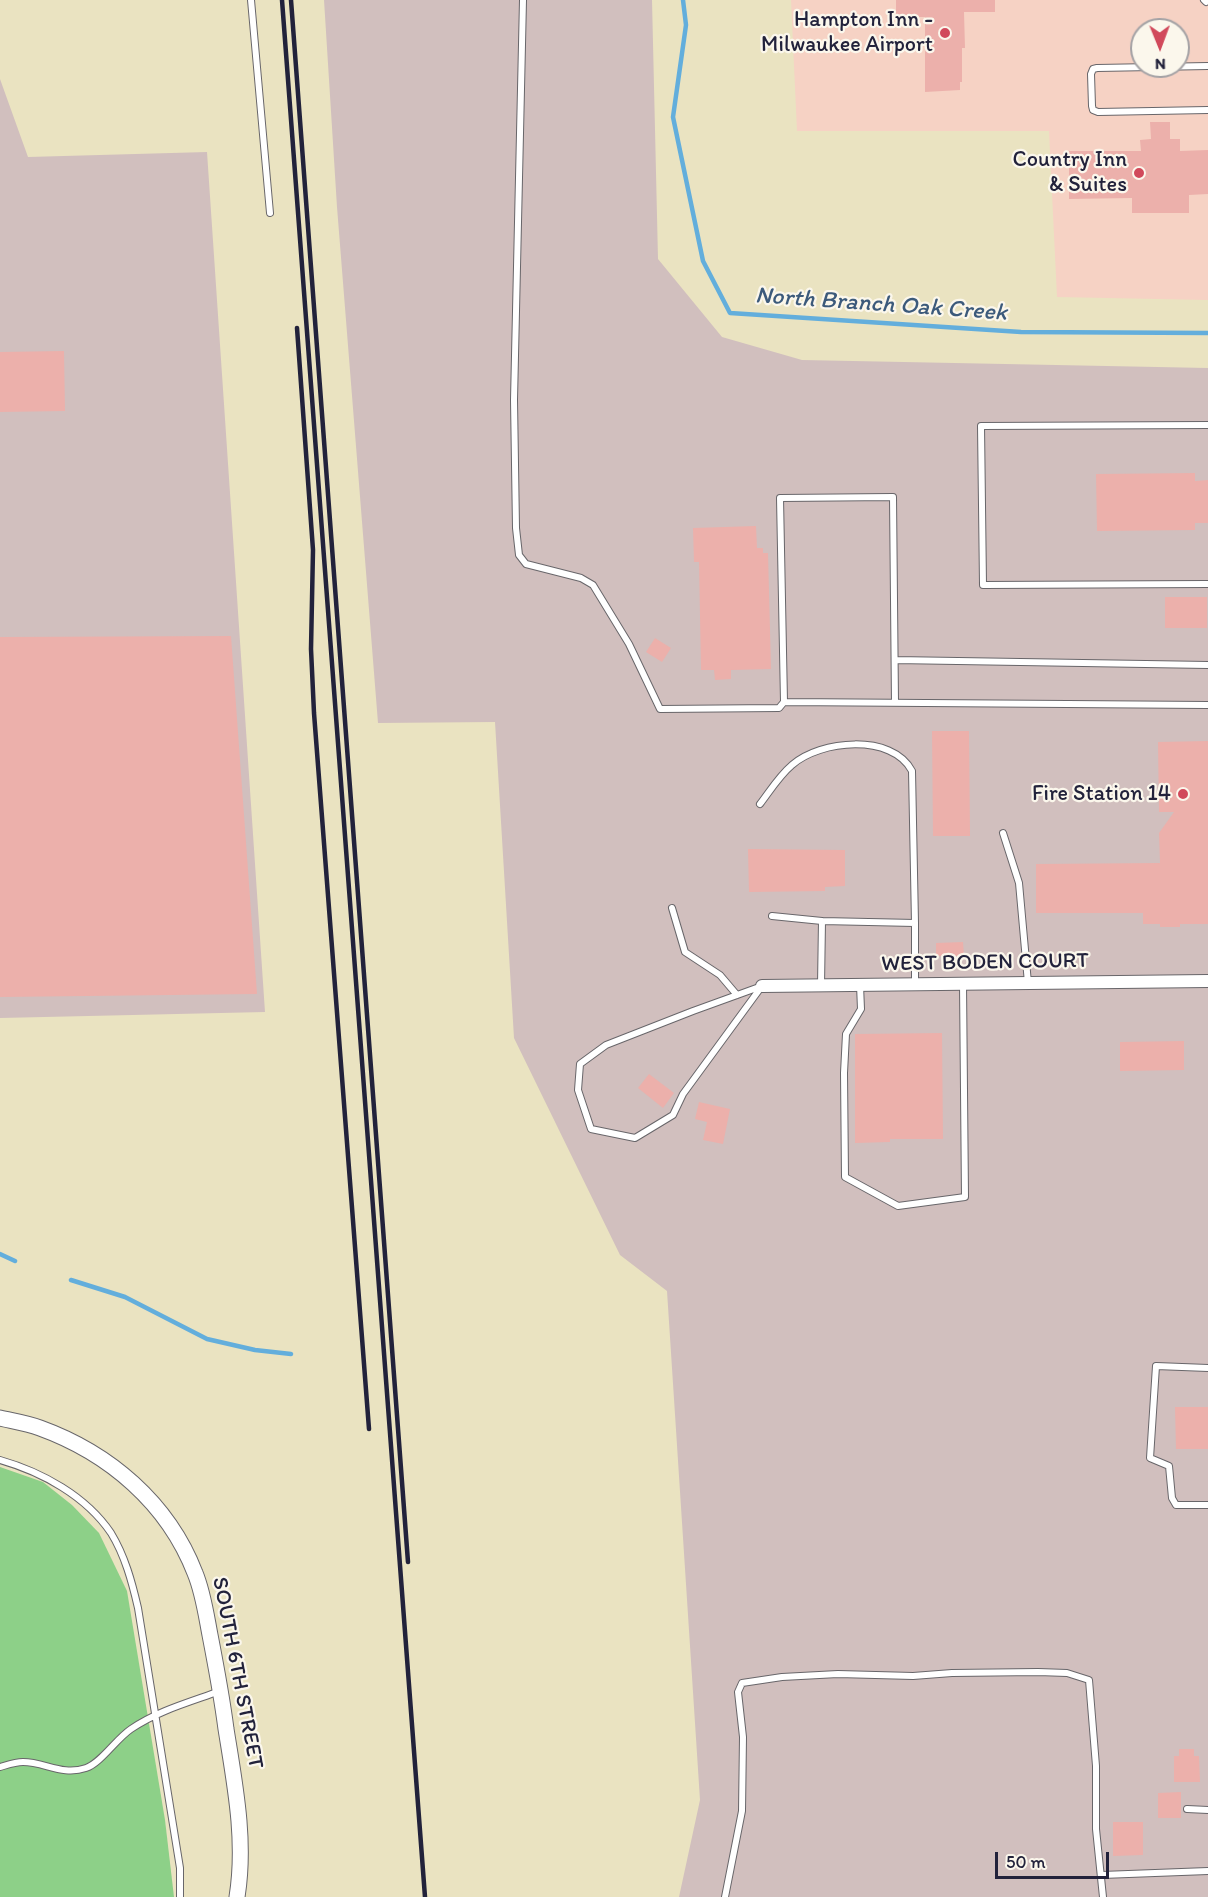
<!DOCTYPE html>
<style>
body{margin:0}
#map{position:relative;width:1208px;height:1897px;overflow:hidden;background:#eae3c1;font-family:Itim,sans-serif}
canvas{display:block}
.north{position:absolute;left:1130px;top:18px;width:60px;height:60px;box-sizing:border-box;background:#fbf7ec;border:2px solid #a4a2a5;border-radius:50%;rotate:179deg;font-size:16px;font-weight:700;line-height:24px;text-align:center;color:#22223b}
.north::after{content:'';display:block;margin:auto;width:21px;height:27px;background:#d1495b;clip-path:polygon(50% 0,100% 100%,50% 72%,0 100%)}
.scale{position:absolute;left:995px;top:1852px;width:114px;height:27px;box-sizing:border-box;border:3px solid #22223b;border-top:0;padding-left:8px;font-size:18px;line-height:21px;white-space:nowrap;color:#22223b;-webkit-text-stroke:4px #fbf7ec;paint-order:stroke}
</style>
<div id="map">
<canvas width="1208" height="1897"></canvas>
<div class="north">N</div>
<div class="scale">50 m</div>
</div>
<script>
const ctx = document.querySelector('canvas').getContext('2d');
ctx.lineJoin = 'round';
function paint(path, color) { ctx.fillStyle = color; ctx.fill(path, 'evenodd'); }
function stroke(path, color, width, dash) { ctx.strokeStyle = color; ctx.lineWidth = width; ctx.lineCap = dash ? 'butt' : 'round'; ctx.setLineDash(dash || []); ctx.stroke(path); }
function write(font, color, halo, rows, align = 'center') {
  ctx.font = font + ' Itim,sans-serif'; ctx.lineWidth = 4.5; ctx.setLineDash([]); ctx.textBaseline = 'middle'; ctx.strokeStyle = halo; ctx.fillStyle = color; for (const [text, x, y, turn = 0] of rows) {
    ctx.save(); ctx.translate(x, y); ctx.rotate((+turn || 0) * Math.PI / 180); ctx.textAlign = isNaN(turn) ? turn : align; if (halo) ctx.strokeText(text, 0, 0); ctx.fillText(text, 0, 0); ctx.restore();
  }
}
paint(new Path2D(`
 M791 0H1208V300L1057 297 1049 131H797ZM1142 30H1178V66H1142Z`), '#f6d2c4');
paint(new Path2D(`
 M324 0H652L658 259 722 337 802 360 1208 368V1897H679L700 1800 667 1291 620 1255 514 1038 495 722 378 723 337 207Z
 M0 79 28 157 207 152 265 1012 0 1018Z`), '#d1bfbe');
paint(new Path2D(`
 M0 1467 43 1482 72 1505 99 1533 127 1591 165 1820 174 1897H0Z`), '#8dd088');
stroke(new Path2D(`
 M683 0 686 25 673 117 703 261 730 313 1021 332 1208 333
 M0 1254 15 1261
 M71 1280 125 1297 207 1339 255 1350 291 1354`), '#63aedc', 4.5);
paint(new Path2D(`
 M896 0H995V12H964L965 48H962V82H960V90L925 92V17H896Z
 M1150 122H1170V139H1180V151L1208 150V194L1189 195V213H1132V198L1069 199V151H1141L1140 140 1151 139Z
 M64 351 65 411 0 412V352Z
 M1195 473V481L1208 480V523H1195V530L1097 531 1096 474Z
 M756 526 757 548H763V553H768L771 669 731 670V679L715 680 714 670H701L699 562H694L693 528Z
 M1165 597H1207V628H1165Z
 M231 636 257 994 0 997V637Z
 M655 638 671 648 662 662 646 652Z
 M932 731H969L970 836H933Z
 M1208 741V924H1180V927H1160V924H1143V913H1036V864L1160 863 1159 833 1174 812H1159L1158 742Z
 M748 849 845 850V886L825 887V891L749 892Z
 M963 942 964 956H936V943Z
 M942 1033 943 1139H890V1142L855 1143V1034Z
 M1184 1041V1070L1120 1071V1042Z
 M649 1074 674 1093 663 1108 638 1088Z
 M699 1102 730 1109 723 1144 703 1140 707 1122 695 1119Z
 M1175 1407H1208V1449H1176Z
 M1179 1749H1194V1756H1199L1200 1782H1174V1756H1179Z
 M1181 1792V1818H1158V1793Z
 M1113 1822H1143V1855L1113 1856Z`), '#ecb0ab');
const service = new Path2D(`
 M251 0 270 213
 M523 0 514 400 516 528 519 555 526 564 581 578 593 585 629 644 660 709 779 708 784 702
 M1204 0 1206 2
 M1208 66 1097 68 1093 69 1091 74 1092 106 1093 110 1098 112 1208 110
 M1208 425 981 426 983 585 1208 584
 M895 660 1208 665
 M895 703 893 497 780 498 784 702 1208 705
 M760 804C770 791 779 776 792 765 820 740 892 733 912 771L915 923
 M1003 833 1019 883 1028 983
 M672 908 685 952 720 975 737 995
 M772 916 822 921
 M821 985 822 921 915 923V984
 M860 985 861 1009 846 1034 844 1073 845 1177 898 1206 965 1197 963 984
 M762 986 683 1094 673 1115 635 1138 591 1129 578 1090 580 1064 606 1045 693 1011Z
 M1208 1368 1156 1366 1150 1458 1169 1466 1172 1498 1176 1505H1208
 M0 1460C42 1472 86 1496 111 1533 125 1556 132 1582 138 1608L180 1868V1897
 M0 1767C7 1765 15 1762 23 1762 45 1762 62 1776 86 1768 101 1763 116 1739 131 1729 157 1711 190 1702 220 1691
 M1187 1809 1208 1810
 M1102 1875 1208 1871
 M725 1897 742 1811 743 1737 738 1692 742 1683 782 1677 838 1674 913 1676 952 1673 1038 1672 1067 1673 1089 1680 1096 1766V1829L1103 1897`);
const minor = new Path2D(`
 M762 986 1208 981`);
const tertiary = new Path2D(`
 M0 1418C13 1421 27 1423 40 1428 109 1453 168 1503 195 1573 203 1592 206 1614 210 1635 216 1666 222 1698 226 1729 235 1785 246 1841 237 1897`);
stroke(service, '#68666a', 8);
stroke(minor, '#68666a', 14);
stroke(tertiary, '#68666a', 17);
stroke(service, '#fff', 6);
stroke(minor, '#fff', 12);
stroke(tertiary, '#fff', 15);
stroke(new Path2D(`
 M282 0 425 1897
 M291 0 408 1562
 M297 328 313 550 311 649 314 713 369 1429`), '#22223b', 4.5);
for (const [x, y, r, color] of [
 [945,33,6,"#d1495b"],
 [1139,173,6,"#d1495b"],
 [1183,794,6,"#d1495b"]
]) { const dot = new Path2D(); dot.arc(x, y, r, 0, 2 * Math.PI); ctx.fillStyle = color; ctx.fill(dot); stroke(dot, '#fbf7ec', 2); }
write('22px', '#22223b', '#fbf7ec', [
 ["Hampton Inn -",933,20],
 ["Milwaukee Airport",933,45],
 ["Country Inn",1127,160],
 ["& Suites",1127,185],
 ["Fire Station 14",1171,794]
], 'right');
write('22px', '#22223b', '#fbf7ec', [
 ["WEST BODEN COURT",985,963,-1],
 ["SOUTH 6TH STREET",237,1673,79]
]);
write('italic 24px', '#3c5a7b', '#fbf7ec', [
 ["North Branch Oak Creek",881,305,4]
]);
</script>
